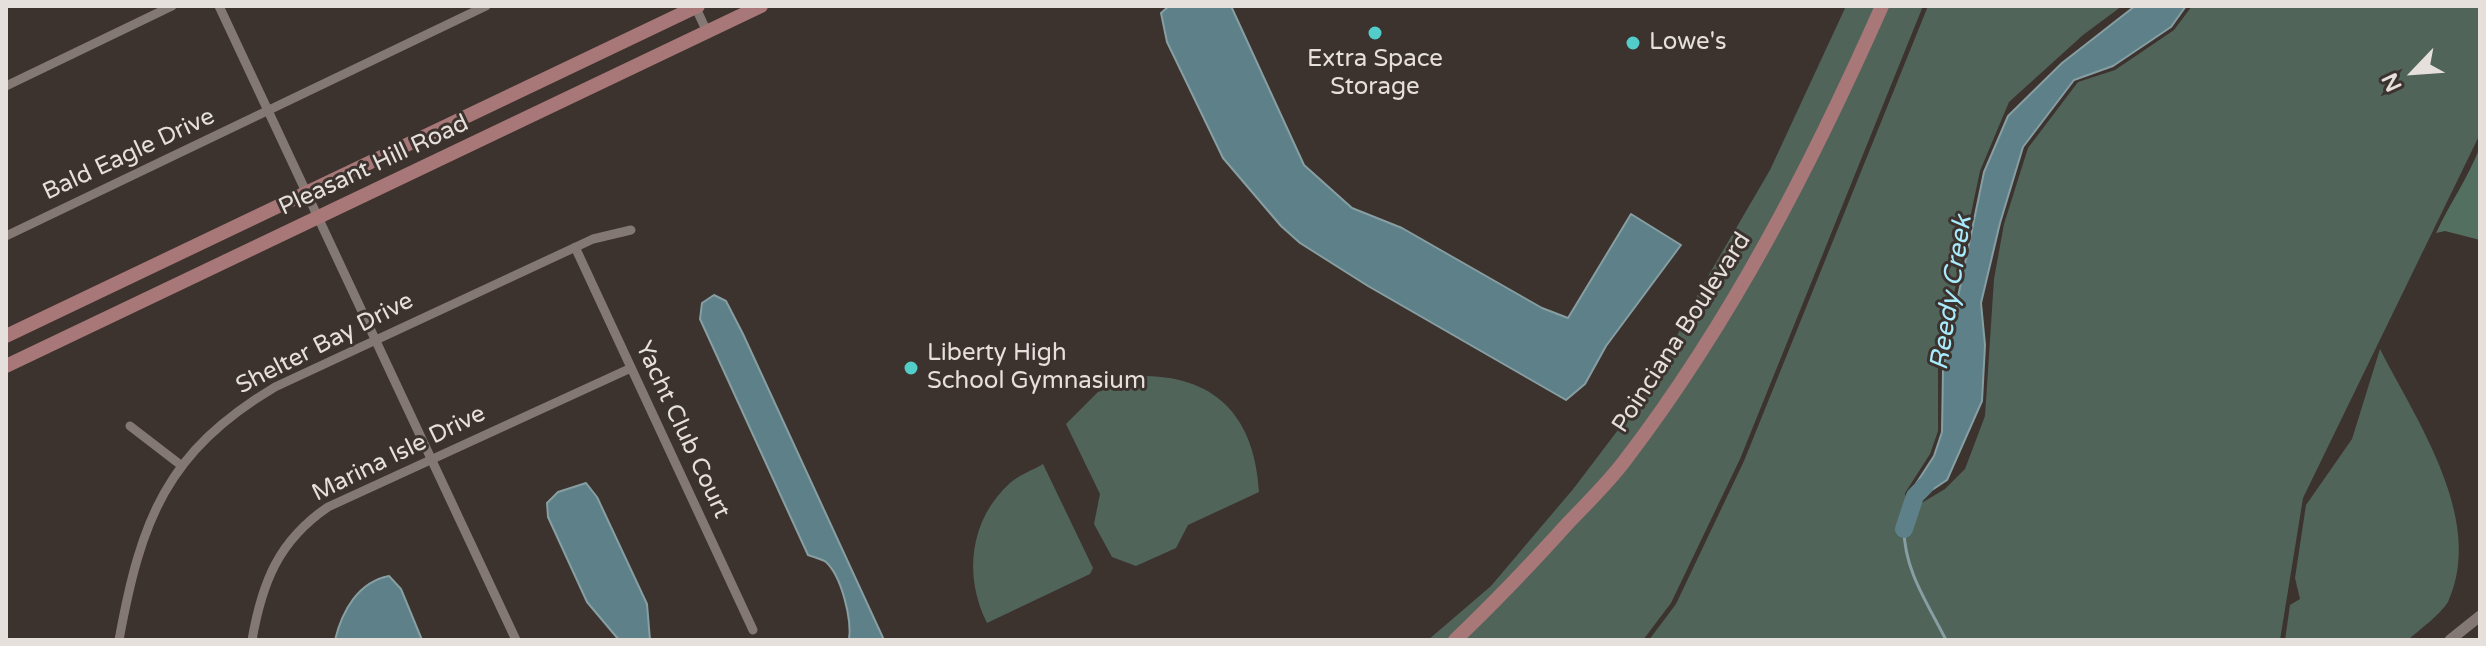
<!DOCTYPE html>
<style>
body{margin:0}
#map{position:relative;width:2486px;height:646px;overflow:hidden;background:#3c322e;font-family:"Varela Round",sans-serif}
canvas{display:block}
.frame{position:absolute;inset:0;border:8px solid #e6e0dd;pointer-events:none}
.north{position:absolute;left:2374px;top:32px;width:80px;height:80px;-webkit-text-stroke:6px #3c322e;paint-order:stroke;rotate:245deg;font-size:22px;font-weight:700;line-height:32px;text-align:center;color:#e6e0dd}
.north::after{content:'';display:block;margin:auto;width:28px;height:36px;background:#e6e0dd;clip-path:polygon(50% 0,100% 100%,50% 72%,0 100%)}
</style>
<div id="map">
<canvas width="2486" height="646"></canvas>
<div class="frame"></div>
<div class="north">N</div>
</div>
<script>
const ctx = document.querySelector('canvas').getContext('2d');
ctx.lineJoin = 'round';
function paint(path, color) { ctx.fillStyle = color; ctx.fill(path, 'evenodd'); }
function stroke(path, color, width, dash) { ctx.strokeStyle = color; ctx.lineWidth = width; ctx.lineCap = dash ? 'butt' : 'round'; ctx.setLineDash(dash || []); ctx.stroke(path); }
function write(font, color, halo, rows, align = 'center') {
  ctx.font = font + ' "Varela Round",sans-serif'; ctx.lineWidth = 6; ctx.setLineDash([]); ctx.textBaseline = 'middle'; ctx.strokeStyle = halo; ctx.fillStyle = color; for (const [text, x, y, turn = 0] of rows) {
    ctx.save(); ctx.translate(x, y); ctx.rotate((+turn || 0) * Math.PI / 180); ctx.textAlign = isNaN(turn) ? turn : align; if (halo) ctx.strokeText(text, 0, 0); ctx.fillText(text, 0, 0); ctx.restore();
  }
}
paint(new Path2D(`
 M1846 6H1923L1740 459 1671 603 1643 640H1428L1491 586 1574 488 1652 385 1700 290 1770 170Z
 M1928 6H2122L2083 35 2009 102 1980 171 1938 369V431L1930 454 1905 493 1908 511 1945 489 1965 469 1985 416 1994 279 2004 224 2028 148 2078 82 2115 70 2174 30 2192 6H2480V134L2303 498 2280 640H1649L1676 604 1744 461Z
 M2380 349C2416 420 2486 520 2448 602 2439 616 2420 629 2408 640H2285L2290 605 2300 599 2295 578 2306 505 2352 439Z
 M1145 376C1220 377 1255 421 1259 492L1188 525 1176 548 1136 566 1112 557 1094 524 1100 494 1066 424 1098 392Z
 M1043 464 1093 568 1090 574 987 623C963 575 970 519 1010 483 1019 475 1033 470 1043 464Z`), '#516459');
paint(new Path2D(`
 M2480 147V240L2445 231 2436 233C2450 203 2468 178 2480 147Z`), '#536f5f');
const water = new Path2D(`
 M1169 6H1231L1304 165 1352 208 1402 228 1542 308 1568 318 1631 214 1681 245 1606 346 1585 384 1566 400 1368 286 1300 243 1281 226 1223 158 1167 42 1161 13Z
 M2135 6H2186L2171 27 2113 66 2074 80 2023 147 2000 223 1981 303 1985 345 1982 401 1947 480 1911 504 1910 493 1934 456 1942 432 1943 369 1984 172 2008 116 2062 63Z
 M714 295 726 301 743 334 884 640H849C852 620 842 577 826 562 822 559 813 557 808 555L700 319 702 303Z
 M586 483 597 497 647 604 650 640H619L587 602 548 517 547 503 558 492Z
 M389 576 401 589 422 640H335C342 611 358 582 389 576Z`);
paint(water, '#5e8189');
stroke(water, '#879ea2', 2);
stroke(new Path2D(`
 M1904 529C1904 570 1928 604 1946 640`), '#879ea2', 3);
stroke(new Path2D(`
 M1904 529 1915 496 1925 486`), '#5e8189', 18);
stroke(new Path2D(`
 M219 6 516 640
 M695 6 707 32
 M6 86 172 6
 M6 236 486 6
 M575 247 753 630
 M130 426 182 466
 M119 640C141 520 166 452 275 387L593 239 631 230
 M252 640C262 583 278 541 328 507L631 368`), '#837873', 9);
stroke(new Path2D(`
 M2450 640 2480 616`), '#837873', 11);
stroke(new Path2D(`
 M6 336 698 6
 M6 366 761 6
 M1455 640C1495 602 1532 563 1569 522 1588 502 1609 482 1626 459 1732 320 1811 166 1882 6`), '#a87777', 14);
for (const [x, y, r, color] of [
 [1375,33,8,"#53cdc9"],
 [1633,43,8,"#53cdc9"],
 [911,368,8,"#53cdc9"]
]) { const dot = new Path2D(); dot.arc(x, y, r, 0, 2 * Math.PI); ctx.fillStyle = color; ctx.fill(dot); stroke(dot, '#3c322e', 3); }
write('24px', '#e6e0dd', '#3c322e', [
 ["Lowe's",1649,43],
 ["Extra Space",1375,60,"center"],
 ["Storage",1375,88,"center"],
 ["Liberty High",927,354],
 ["School Gymnasium",927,382]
], 'left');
write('24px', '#e6e0dd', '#3c322e', [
 ["Bald Eagle Drive",129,155,-25],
 ["Pleasant Hill Road",374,166,-25],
 ["Poinciana Boulevard",1682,333,-57],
 ["Shelter Bay Drive",325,344,-27],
 ["Yacht Club Court",682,430,65],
 ["Marina Isle Drive",399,454,-26]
]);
write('italic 26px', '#a7ebfc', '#3c322e', [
 ["Reedy Creek",1952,293,-81]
]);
</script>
